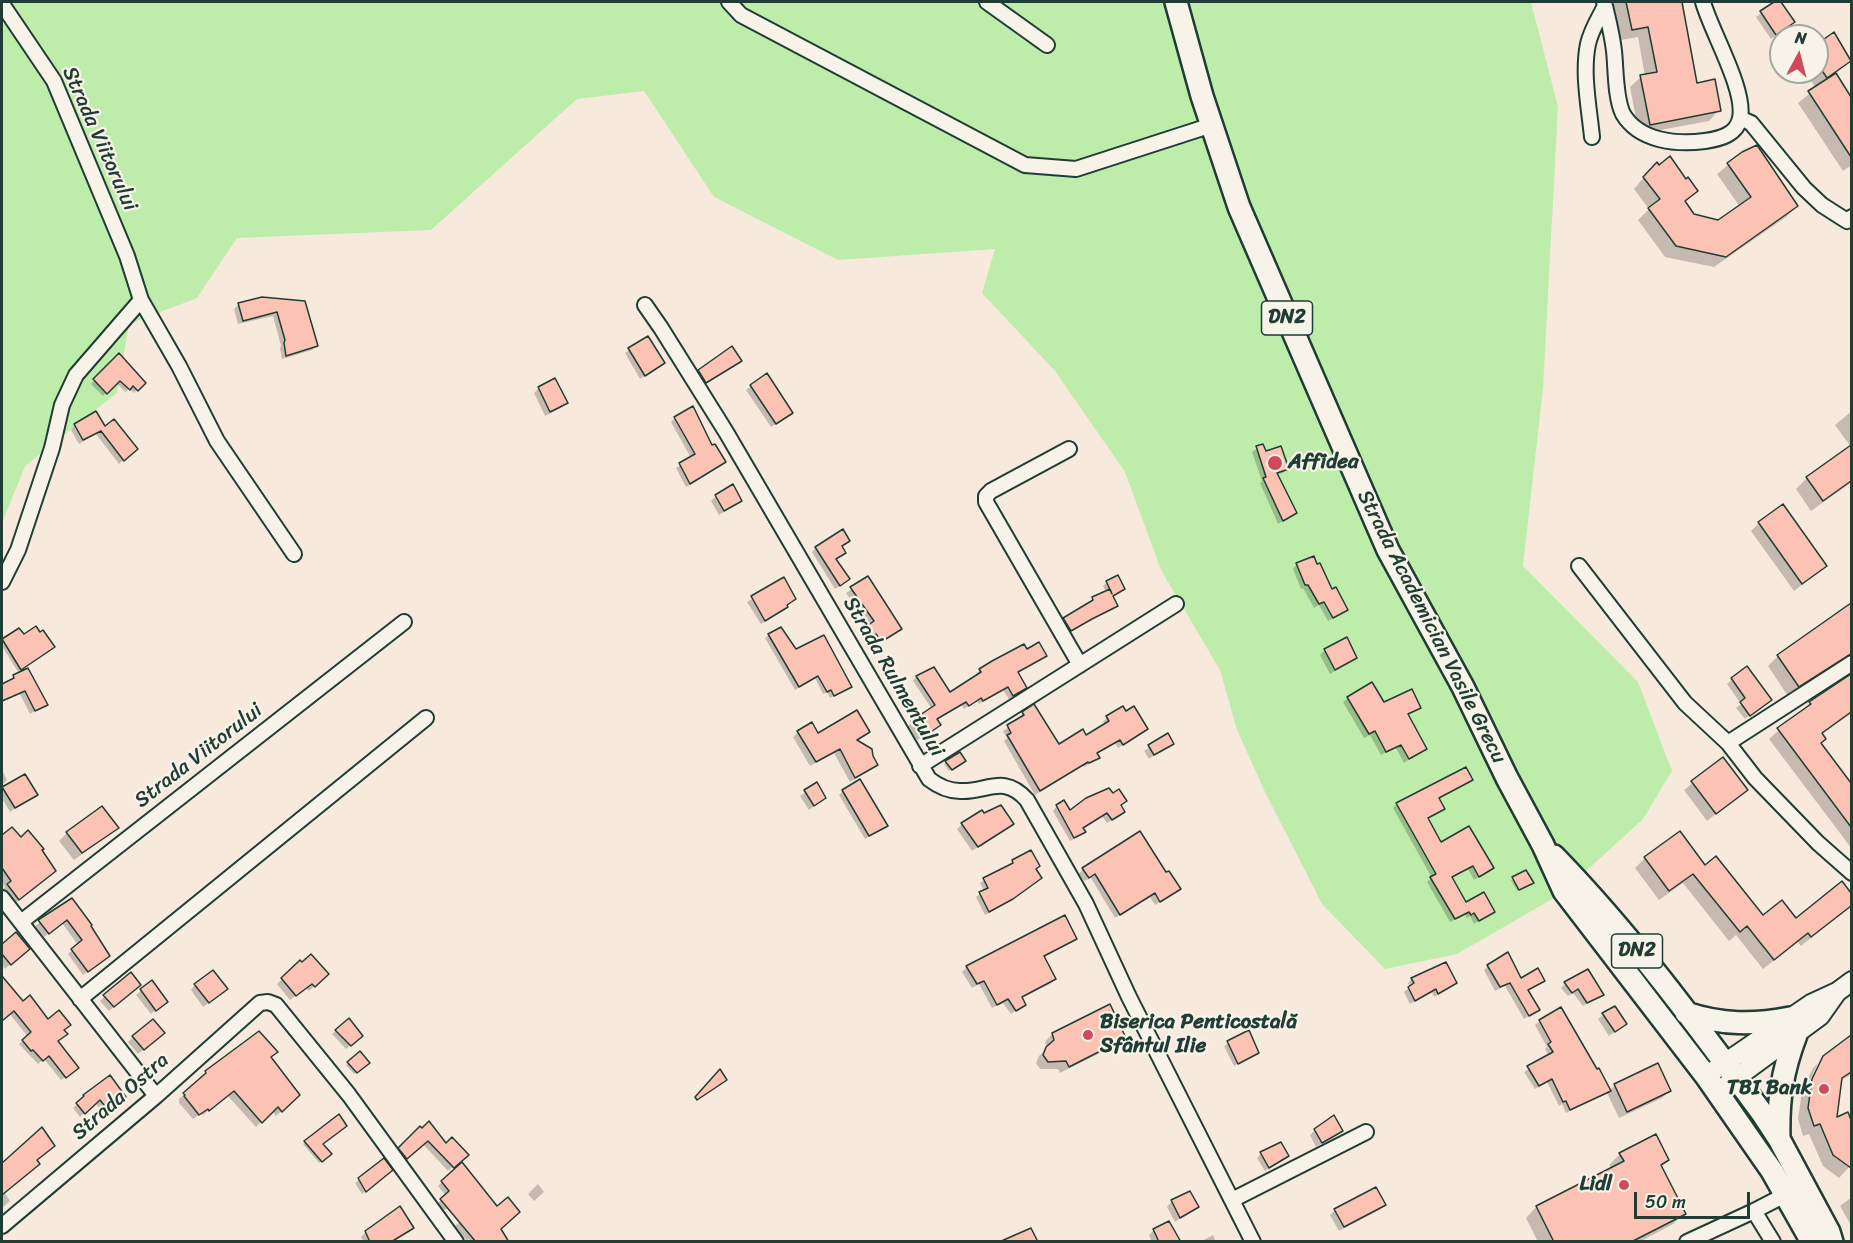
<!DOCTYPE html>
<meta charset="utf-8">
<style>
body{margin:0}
#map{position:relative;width:1853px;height:1243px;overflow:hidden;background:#f8e9dd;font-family:Sriracha,sans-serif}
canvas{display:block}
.frame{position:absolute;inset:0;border:3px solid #1f3d34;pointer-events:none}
.north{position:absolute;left:1769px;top:24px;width:60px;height:60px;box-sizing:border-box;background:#f7f3e8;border:2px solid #a1aaa0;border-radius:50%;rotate:7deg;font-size:16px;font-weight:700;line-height:24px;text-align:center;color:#1f3d34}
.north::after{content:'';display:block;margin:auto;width:21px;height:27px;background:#d1495b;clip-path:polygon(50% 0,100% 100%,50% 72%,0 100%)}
.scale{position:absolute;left:1634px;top:1192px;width:116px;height:27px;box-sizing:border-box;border:3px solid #1f3d34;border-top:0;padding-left:8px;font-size:18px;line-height:21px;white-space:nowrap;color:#1f3d34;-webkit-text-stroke:4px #f7f3e8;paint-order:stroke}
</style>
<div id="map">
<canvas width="1853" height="1243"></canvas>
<div class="frame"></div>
<div class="north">N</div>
<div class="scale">50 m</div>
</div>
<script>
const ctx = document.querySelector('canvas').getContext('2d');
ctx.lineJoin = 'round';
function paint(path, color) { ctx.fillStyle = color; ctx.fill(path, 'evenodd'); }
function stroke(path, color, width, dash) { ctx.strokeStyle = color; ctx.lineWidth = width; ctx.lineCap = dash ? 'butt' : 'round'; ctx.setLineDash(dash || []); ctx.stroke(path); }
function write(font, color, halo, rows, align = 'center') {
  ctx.font = font + ' Sriracha,sans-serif'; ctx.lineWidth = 4.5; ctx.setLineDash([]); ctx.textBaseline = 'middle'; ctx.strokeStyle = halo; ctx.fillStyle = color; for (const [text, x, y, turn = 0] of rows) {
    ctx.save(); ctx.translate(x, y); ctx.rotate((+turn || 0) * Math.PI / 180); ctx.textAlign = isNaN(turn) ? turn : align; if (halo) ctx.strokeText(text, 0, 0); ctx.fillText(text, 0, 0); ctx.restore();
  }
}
paint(new Path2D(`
 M2 2H1531L1558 107 1543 388 1523 566 1638 682 1672 771 1643 819 1561 894 1457 954 1385 969 1322 904 1265 792 1237 730 1220 670 1161 570 1125 472 1055 371 982 293 995 249 838 260 714 197 644 91 577 99 431 230 237 238 197 298 129 324 117 393 25 466 2 523Z`), '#beedab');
paint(new Path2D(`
 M1613 2H1675L1696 84 1719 110 1709 121 1639 134 1630 87 1641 77 1645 76 1638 37 1621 40Z
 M1777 2H1779L1793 22 1771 39 1756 17Z
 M1817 45 1850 60 1835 74 1852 99V165L1843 171 1798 103 1816 88 1805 72H1817Z
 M1743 153 1797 206 1786 217 1714 267 1665 257 1638 220 1649 209 1634 189 1646 175 1685 181 1696 191 1684 203 1693 216 1719 221 1740 207 1717 174Z
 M262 299 316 346 312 350 282 359 280 348 281 346 273 316 238 324 234 309 239 304Z
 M648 338 663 363 640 379 625 353Z
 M119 355 144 383 134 393 129 388 126 392 116 383 103 396 91 384Z
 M735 365 701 387 694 375 699 371Z
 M767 375 787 417 771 427 746 390Z
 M539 388 566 403 561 408 545 416 534 393Z
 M1852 411V482L1811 511 1796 489 1807 478 1851 447 1835 425Z
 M675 418 720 465 686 487 676 468 691 458 671 422Z
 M75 425 104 428 131 453 119 464 96 434 79 444 71 430Z
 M1262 445 1265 453 1287 468 1283 473 1276 475 1295 513 1278 524 1260 483 1262 481 1252 452Z
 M716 496 741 501 719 515 711 501Z
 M1759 523 1826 566 1794 591 1751 531Z
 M840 547 835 560 844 583 835 589 812 552 816 548Z
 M1297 564 1331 591 1346 609 1342 614 1328 621 1319 605 1314 608 1303 588 1301 589 1293 569Z
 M868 578 900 629 876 646 871 638 867 640 863 632 870 626 846 593Z
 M783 579 795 599 782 611 761 624 747 602Z
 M1107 582 1124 589 1112 597 1117 606 1112 610 1086 622 1066 634 1060 623 1089 604 1093 598 1106 592 1103 586Z
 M1852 605V673L1847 665 1836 664 1788 696 1768 666 1778 656Z
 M769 635 796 651 846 690 830 698 827 692 823 694 815 678 795 690 765 638Z
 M23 636 50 649 18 672 2 646V641Z
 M1346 639 1355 658 1330 674 1320 655 1325 650Z
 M1026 651 1045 656 1016 673 1025 688 1021 692 1009 699 1003 690 979 704 976 701 964 709 962 705 936 720 935 728 917 740 908 726 932 709 913 681 916 677 933 669 950 694 978 676 976 674 980 670Z
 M1746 668 1765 704 1745 719 1736 708 1741 704 1727 684Z
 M28 670 46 704 30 714 20 694 2 702V686L9 682 14 677Z
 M1852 675V713L1821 735 1820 743 1852 785V849L1769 739 1810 703Z
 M1348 698 1419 708 1407 716 1425 749 1404 763 1396 748 1381 755 1370 735 1364 738 1343 702Z
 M1023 713 1058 746 1085 737 1105 725 1103 722 1107 717 1146 729 1118 748 1115 743 1096 754 1098 757 1093 762 1084 767 1083 765 1035 795 1004 741 1007 738 1003 731 1019 720Z
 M798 732 818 735 868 732 856 741 876 765 850 782 834 753 810 766 793 737Z
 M1168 736 1172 743 1149 759 1144 751Z
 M1723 759 1746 790 1707 821 1684 790Z
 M946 762 962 763 949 771 944 764Z
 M2 770 7 780 2 785Z
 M1471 779 1438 799 1443 809 1427 819 1440 844 1492 868 1474 880 1468 869 1451 878 1465 904 1494 912 1474 924 1470 916 1467 918 1465 915 1450 922 1427 882 1432 878 1393 808 1397 804Z
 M816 785 825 798 809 810 800 796Z
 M3 788 36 794 10 812 2 798Z
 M843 791 886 826 865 839 839 795Z
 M1112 795 1125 801 1119 806V816L1107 823 1102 816 1082 829 1084 832 1079 836 1070 841 1053 811 1057 806 1070 812Z
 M984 815 1012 824 972 851 957 829 962 824Z
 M117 827 109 835 74 860 59 841 67 833Z
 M2 835 50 875 14 904 3 889 5 887 2 883Z
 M1645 858 1705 867 1762 917 1796 920 1842 883 1852 895V905L1801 946 1798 942 1763 969 1736 935 1729 941 1683 883 1659 900 1635 868Z
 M1013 862 1035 870 1036 882 1008 902 985 915 976 897 984 891 980 883Z
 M1083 869 1166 874 1179 889 1155 905 1150 897 1115 918 1091 878 1084 881 1079 874Z
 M1526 872 1530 884 1517 891 1511 880Z
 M72 900 104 960 83 975 68 954 78 945 62 923 44 937 35 926Z
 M1065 917 1075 939 1070 943 1043 958 1054 979 1050 984 1021 998 1024 1004 1011 1014 1003 1003 992 1008 979 984 972 988 962 972 967 967Z
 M16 934 23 953 5 969 2 964V946Z
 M300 963 327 974 309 991 306 988 290 1000 277 984Z
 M1488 966 1521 980 1543 981 1527 991 1538 1010 1524 1019 1505 986 1495 991 1484 970Z
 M2 978 23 1003 63 1031 57 1042 73 1072 61 1080 44 1059 38 1064 19 1044 28 1037 9 1013 2 1020Z
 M1412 979 1456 983 1434 997 1432 992 1410 1004 1404 992 1410 987 1408 983Z
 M152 982 161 1006 151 1014 136 995Z
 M1565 984 1602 995 1583 1006 1573 993 1568 996 1561 988Z
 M195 985 221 994 203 1007 191 990Z
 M135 989 109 1011 100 1001 105 996Z
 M1603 1015 1626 1024 1609 1036 1598 1019Z
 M1540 1021 1609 1091 1615 1085 1670 1090 1662 1098 1619 1118 1607 1093 1566 1113 1562 1104 1559 1106 1547 1082 1535 1089 1524 1072 1549 1056 1545 1049 1547 1047 1535 1025Z
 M336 1031 361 1036 346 1049 332 1034Z
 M1248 1032 1257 1053 1234 1066 1224 1046Z
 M1052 1034 1124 1038 1116 1045 1060 1073 1058 1069H1040L1036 1063 1039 1056 1047 1048 1045 1042Z
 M133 1037 158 1038 138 1054 128 1042Z
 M1852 1038V1074L1840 1081 1835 1120 1847 1114 1852 1124V1164L1839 1178 1823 1166 1809 1134 1803 1136 1798 1119 1802 1091 1813 1068 1818 1063 1808 1085 1810 1086 1824 1057Z
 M360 1053 368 1063 354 1074 346 1065Z
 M270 1058 293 1101 276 1116 272 1111 256 1127 227 1095 203 1115 201 1114 193 1119 179 1103V1099L202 1079 200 1077 206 1072Z
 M109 1078 120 1101 104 1114 95 1103 80 1117 73 1108Z
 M420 1129 446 1145 467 1155 448 1171 423 1144 401 1162 395 1153Z
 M1315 1130 1341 1131 1316 1147 1310 1135Z
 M305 1142 322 1144 330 1154 319 1163 303 1144Z
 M23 1147 35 1160 4 1192 10 1201 2 1208V1163Z
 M1261 1154 1287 1156 1265 1171 1257 1158Z
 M1620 1154 1667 1160 1660 1167 1684 1213 1673 1224 1639 1242H1538L1526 1218 1536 1207 1612 1169 1609 1165Z
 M384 1161 387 1174 362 1194 355 1183Z
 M442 1182 476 1191 443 1211 437 1204 446 1196 438 1186Z
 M538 1184 544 1192 534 1201 528 1194Z
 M1189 1193 1197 1206 1175 1222 1167 1207 1171 1202Z
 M1852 1197V1227L1840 1206Z
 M1384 1205 1379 1210 1339 1231 1330 1215 1335 1210Z
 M460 1222 499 1229 507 1242H471L469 1239 467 1241 455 1226Z
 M412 1227 392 1242H364L361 1237 366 1232Z
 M1154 1230 1179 1242H1152L1149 1235Z
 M1213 1235 1216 1242H1200Z`), '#0003');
const building = new Path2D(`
 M1626 2H1682L1697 83 1715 79 1721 111 1650 125 1640 75 1657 72 1648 27 1632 30Z
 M1774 2H1781L1795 22 1776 35 1760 11Z
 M1834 32 1851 61 1827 78 1817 63V44Z
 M1836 73 1851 97V157L1808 91Z
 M1757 145 1798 206 1726 257 1676 246 1648 208 1660 199 1643 177 1657 162 1659 165 1670 156 1686 179 1688 177 1698 191 1685 201 1694 214 1718 220 1751 197 1727 163 1742 152Z
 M262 297 305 301 318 346 286 356 284 343 285 340 277 312 243 321 238 303Z
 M648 336 665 363 645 376 628 348Z
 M732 346 742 361 706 383 698 370Z
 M119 353 146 383 138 391 133 386 130 390 120 381 107 394 93 379Z
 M767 373 793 413 776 424 750 385Z
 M555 378 568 403 550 412 538 387Z
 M693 406 712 445 715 444 726 462 690 484 679 463 695 454 674 417Z
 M96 411 105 426 114 419 138 449 124 461 101 431 83 440 74 424Z
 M1263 444 1266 451 1281 446 1289 469 1277 473 1297 513 1283 521 1263 478 1266 477 1256 446Z
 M1851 445V481L1823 501 1806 477Z
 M733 484 742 501 724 511 715 495Z
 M1783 504 1827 566 1802 584 1758 522Z
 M843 529 850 541 842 546 846 553 836 559 850 579 840 586 815 547Z
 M1314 556 1317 564 1320 563 1332 589 1336 587 1348 610 1333 618 1324 602 1319 604 1308 585H1305L1296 563Z
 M1118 575 1125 589 1113 596 1118 606 1092 619 1071 631 1063 618 1093 600 1092 597 1110 589 1112 594 1106 581Z
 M868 576 902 629 881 642 876 634 873 636 867 626 874 621 850 587Z
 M784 577 796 599 787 605 788 607 765 621 751 596Z
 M1851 603V654L1799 687 1777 655Z
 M36 626 40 632 43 630 55 647 21 670 2 639 19 628 24 634Z
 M781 627 796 649 824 635 852 687 834 696 831 690 827 692 818 676 799 687 768 634Z
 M1347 637 1357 658 1335 670 1324 649Z
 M1039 642 1047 656 1018 672 1027 688 1013 696 1008 687 983 701 981 698 969 706 966 702 937 719 941 725 922 738 911 721 935 705 916 676 934 667 950 692 981 672 979 669 992 661 1024 644 1027 649Z
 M1747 666 1772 700 1750 716 1740 702 1745 698 1731 678Z
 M28 668 48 705 35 711 25 691 2 701V684L14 678 13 675Z
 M1851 674V712L1822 733 1826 739 1821 743 1851 783V827L1777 728 1811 704 1809 702Z
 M1372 682 1384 702 1412 689 1421 708 1408 714 1427 749 1409 759 1401 745 1386 752 1375 731 1369 734 1347 697Z
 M1034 704 1059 744 1083 729 1086 735 1109 721 1106 716 1123 706 1126 711 1134 706 1148 729 1123 745 1120 740 1097 753 1100 758 1089 763 1088 762 1040 791 1007 735 1011 733 1007 725 1024 715 1022 712Z
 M857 710 870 732 857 740 872 749 873 756 878 765 855 778 840 749 816 762 797 731 812 722 818 733Z
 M1168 733 1174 744 1154 755 1148 745Z
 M960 752 966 761 952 770 945 761Z
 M1723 757 1748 790 1716 814 1691 781Z
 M1466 767 1473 780 1439 798 1445 809 1428 818 1441 842 1469 826 1494 868 1479 877 1473 866 1452 877 1466 902 1484 892 1495 912 1479 921 1474 913 1471 915 1469 912 1455 919 1430 877 1436 874 1396 803Z
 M25 774 38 795 15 808 2 787Z
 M860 779 888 826 869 836 842 790Z
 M817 782 826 798 814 806 804 790Z
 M1109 788 1113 793 1119 789 1127 801 1121 805 1125 812 1112 820 1107 813 1083 828 1086 832 1074 838 1056 805 1064 800 1070 810 1086 798Z
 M1001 805 1014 824 978 847 961 823 982 810 984 813Z
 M102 806 119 828 82 853 66 832Z
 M12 827 21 837 28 830 44 849 42 850 56 871 19 900 7 884 11 881 2 868V835Z
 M1140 831 1166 872 1169 871 1181 889 1160 902 1155 893 1120 915 1095 874 1089 878 1082 868Z
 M1680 831 1705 865 1716 856 1763 915 1782 900 1796 918 1842 881 1851 893V906L1811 937 1808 933 1774 960 1747 926 1740 932 1693 874 1669 891 1644 857Z
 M1031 850 1040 866 1036 869 1042 878 1013 899 989 912 979 892 988 888 983 878 1013 863 1012 860Z
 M1526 870 1534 883 1519 890 1512 877Z
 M72 898 92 925 91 926 110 956 88 972 71 949 82 940 67 920 49 934 38 920Z
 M1065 915 1077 939 1044 956 1056 979 1022 997 1026 1005 1016 1011 1008 999 997 1005 984 981 977 984 966 966Z
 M16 932 30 949 11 965 2 954V944Z
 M1508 952 1521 978 1538 968 1545 981 1528 990 1540 1010 1529 1016 1510 983 1500 987 1487 965Z
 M311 954 329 974 315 987 312 984 296 996 281 978 300 960 302 962Z
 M1446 962 1457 983 1438 994 1436 989 1415 1001 1408 987 1414 983 1411 978Z
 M1588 969 1604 995 1587 1003 1578 989 1572 993 1564 982Z
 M213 970 228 989 209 1003 194 984Z
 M131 972 141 985 114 1007 103 995Z
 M2 976 23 1001 30 995 48 1019 59 1010 71 1025 64 1030 68 1034 58 1041 79 1068 66 1078 49 1056 43 1061 33 1050 31 1051 22 1040 31 1032 14 1011 2 1021Z
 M152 980 168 1002 156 1011 140 989Z
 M1110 1004 1126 1038 1069 1067 1066 1061 1048 1062 1043 1055 1046 1047 1054 1040 1052 1033Z
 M1615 1006 1627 1024 1615 1032 1602 1013Z
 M1561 1007 1597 1069 1599 1068 1611 1091 1570 1110 1566 1101 1563 1102 1552 1079 1539 1086 1527 1066 1553 1052 1548 1044 1551 1042 1539 1020Z
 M349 1018 363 1036 351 1046 335 1030Z
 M153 1019 165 1033 144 1050 132 1036Z
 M1249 1030 1259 1053 1238 1064 1227 1041Z
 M259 1031 278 1052 271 1057 300 1095 282 1112 278 1107 262 1123 234 1091 209 1111 208 1109 199 1115 184 1096 185 1095 183 1093 206 1073 205 1071Z
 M1851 1035V1072L1842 1078 1837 1117 1848 1112 1851 1120V1168L1833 1155 1820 1124 1814 1126 1808 1108 1812 1079 1823 1056Z
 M360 1051 370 1063 357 1073 347 1062Z
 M1658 1063 1671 1091 1627 1112 1614 1084Z
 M720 1069 727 1080 697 1100 695 1097Z
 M110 1075 126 1097 109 1111 100 1100 85 1114 76 1103 84 1096 83 1095Z
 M339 1114 347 1126 323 1144 332 1154 322 1162 304 1141Z
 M1334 1115 1343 1131 1322 1143 1314 1129Z
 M429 1121 446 1143 452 1137 469 1155 454 1168 428 1141 407 1159 398 1148 420 1126 422 1128Z
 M42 1127 55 1146 37 1160 40 1164 2 1195V1163Z
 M1656 1134 1669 1160 1661 1165 1686 1214 1631 1242H1554L1536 1206 1624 1161 1619 1153Z
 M1281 1142 1289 1156 1269 1168 1260 1152Z
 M384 1158 393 1170 366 1192 358 1178Z
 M462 1162 497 1206 508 1197 520 1212 501 1229 509 1242H476L440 1199 449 1191 441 1181Z
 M1376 1187 1386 1205 1344 1227 1334 1209Z
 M1190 1191 1199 1207 1180 1218 1171 1200Z
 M400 1206 414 1228 391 1242H370L365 1231Z
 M1169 1221 1181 1242H1159L1153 1229Z
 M1031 1228 1038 1242H999Z`);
paint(building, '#fcc2b3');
stroke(building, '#1f3d34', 1.5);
const minor = new Path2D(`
 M729 2 741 15 1025 165 1076 169 1212 125
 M987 2 1047 45
 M1604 2C1608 18 1612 34 1614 51 1616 68 1615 98 1623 114 1639 141 1676 145 1705 141 1719 139 1737 135 1740 118 1746 90 1711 31 1703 2
 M2 4 54 81 127 256 141 300 179 366 217 441 294 554
 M1740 118 1751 123 1804 188 1822 205 1847 221 1852 217
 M1592 137C1589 107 1582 73 1588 44 1591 30 1599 18 1605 6
 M645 305 661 328 726 432 929 779C938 786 949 791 960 791 986 793 1003 773 1027 800L1086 904 1129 997 1253 1242
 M1069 449 991 491 986 496V502L1080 665
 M1579 566 1685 703 1728 743 1755 778 1818 843 1852 873
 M2 582 18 550 52 448 62 405 76 375 141 300
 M1728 743 1852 663
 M920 766 1176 604
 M2 898 156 1096
 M21 922 404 622
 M80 999 426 718
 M1232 1200 1366 1132
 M1754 1211 1773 1242
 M2 1226 156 1096 260 1003 268 1002 276 1005 349 1095 456 1242
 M1687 1242 1754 1211 1785 1195`);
const secondary = new Path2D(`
 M1706 1076 1811 1004 1837 992 1852 981
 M1717 1092 1820 1016 1837 992`);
const primary = new Path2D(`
 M1176 2 1202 96 1239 207 1388 550 1463 687 1507 778 1543 845 1564 891 1706 1076 1772 1171 1812 1242
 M1554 856C1631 935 1697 1025 1762 1113L1779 1139 1829 1232 1832 1242
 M1686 1013C1722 1025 1754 1025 1790 1018
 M1779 1139C1778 1099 1782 1072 1796 1035`);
stroke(minor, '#1f3d34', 18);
stroke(secondary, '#1f3d34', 22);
stroke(primary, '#1f3d34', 26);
stroke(minor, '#f7f3e8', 14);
stroke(secondary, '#f7f3e8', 18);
stroke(primary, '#f7f3e8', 21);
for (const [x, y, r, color] of [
 [1275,463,8,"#d1495b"],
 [1088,1035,6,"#d1495b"],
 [1824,1089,6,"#d1495b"],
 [1624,1185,6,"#d1495b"]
]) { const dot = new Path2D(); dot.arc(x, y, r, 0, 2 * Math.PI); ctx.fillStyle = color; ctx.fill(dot); stroke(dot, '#f7f3e8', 2); }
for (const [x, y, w] of [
 [1287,318,51],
 [1637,951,51]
]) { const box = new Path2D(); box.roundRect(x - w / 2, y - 17, w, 34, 4.5); ctx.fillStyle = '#f7f3e8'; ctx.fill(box); stroke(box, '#1f3d34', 1.5); }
write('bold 20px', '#1f3d34', null, [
 ["DN2",1287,318],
 ["DN2",1637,951]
]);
write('21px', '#1f3d34', '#f7f3e8', [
 ["Strada Viitorului",99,139,66],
 ["Strada Academician Vasile Grecu",1431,627,63],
 ["Strada Rulmentului",893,677,60],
 ["Strada Viitorului",199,756,-38],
 ["Strada Ostra",121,1097,-41]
]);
write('bold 21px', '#1f3d34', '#f7f3e8', [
 ["Affidea",1288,463],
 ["Biserica Penticostală",1100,1023],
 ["Sfântul Ilie",1100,1047],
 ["TBI Bank",1812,1089,"right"],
 ["Lidl",1612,1185,"right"]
], 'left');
</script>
